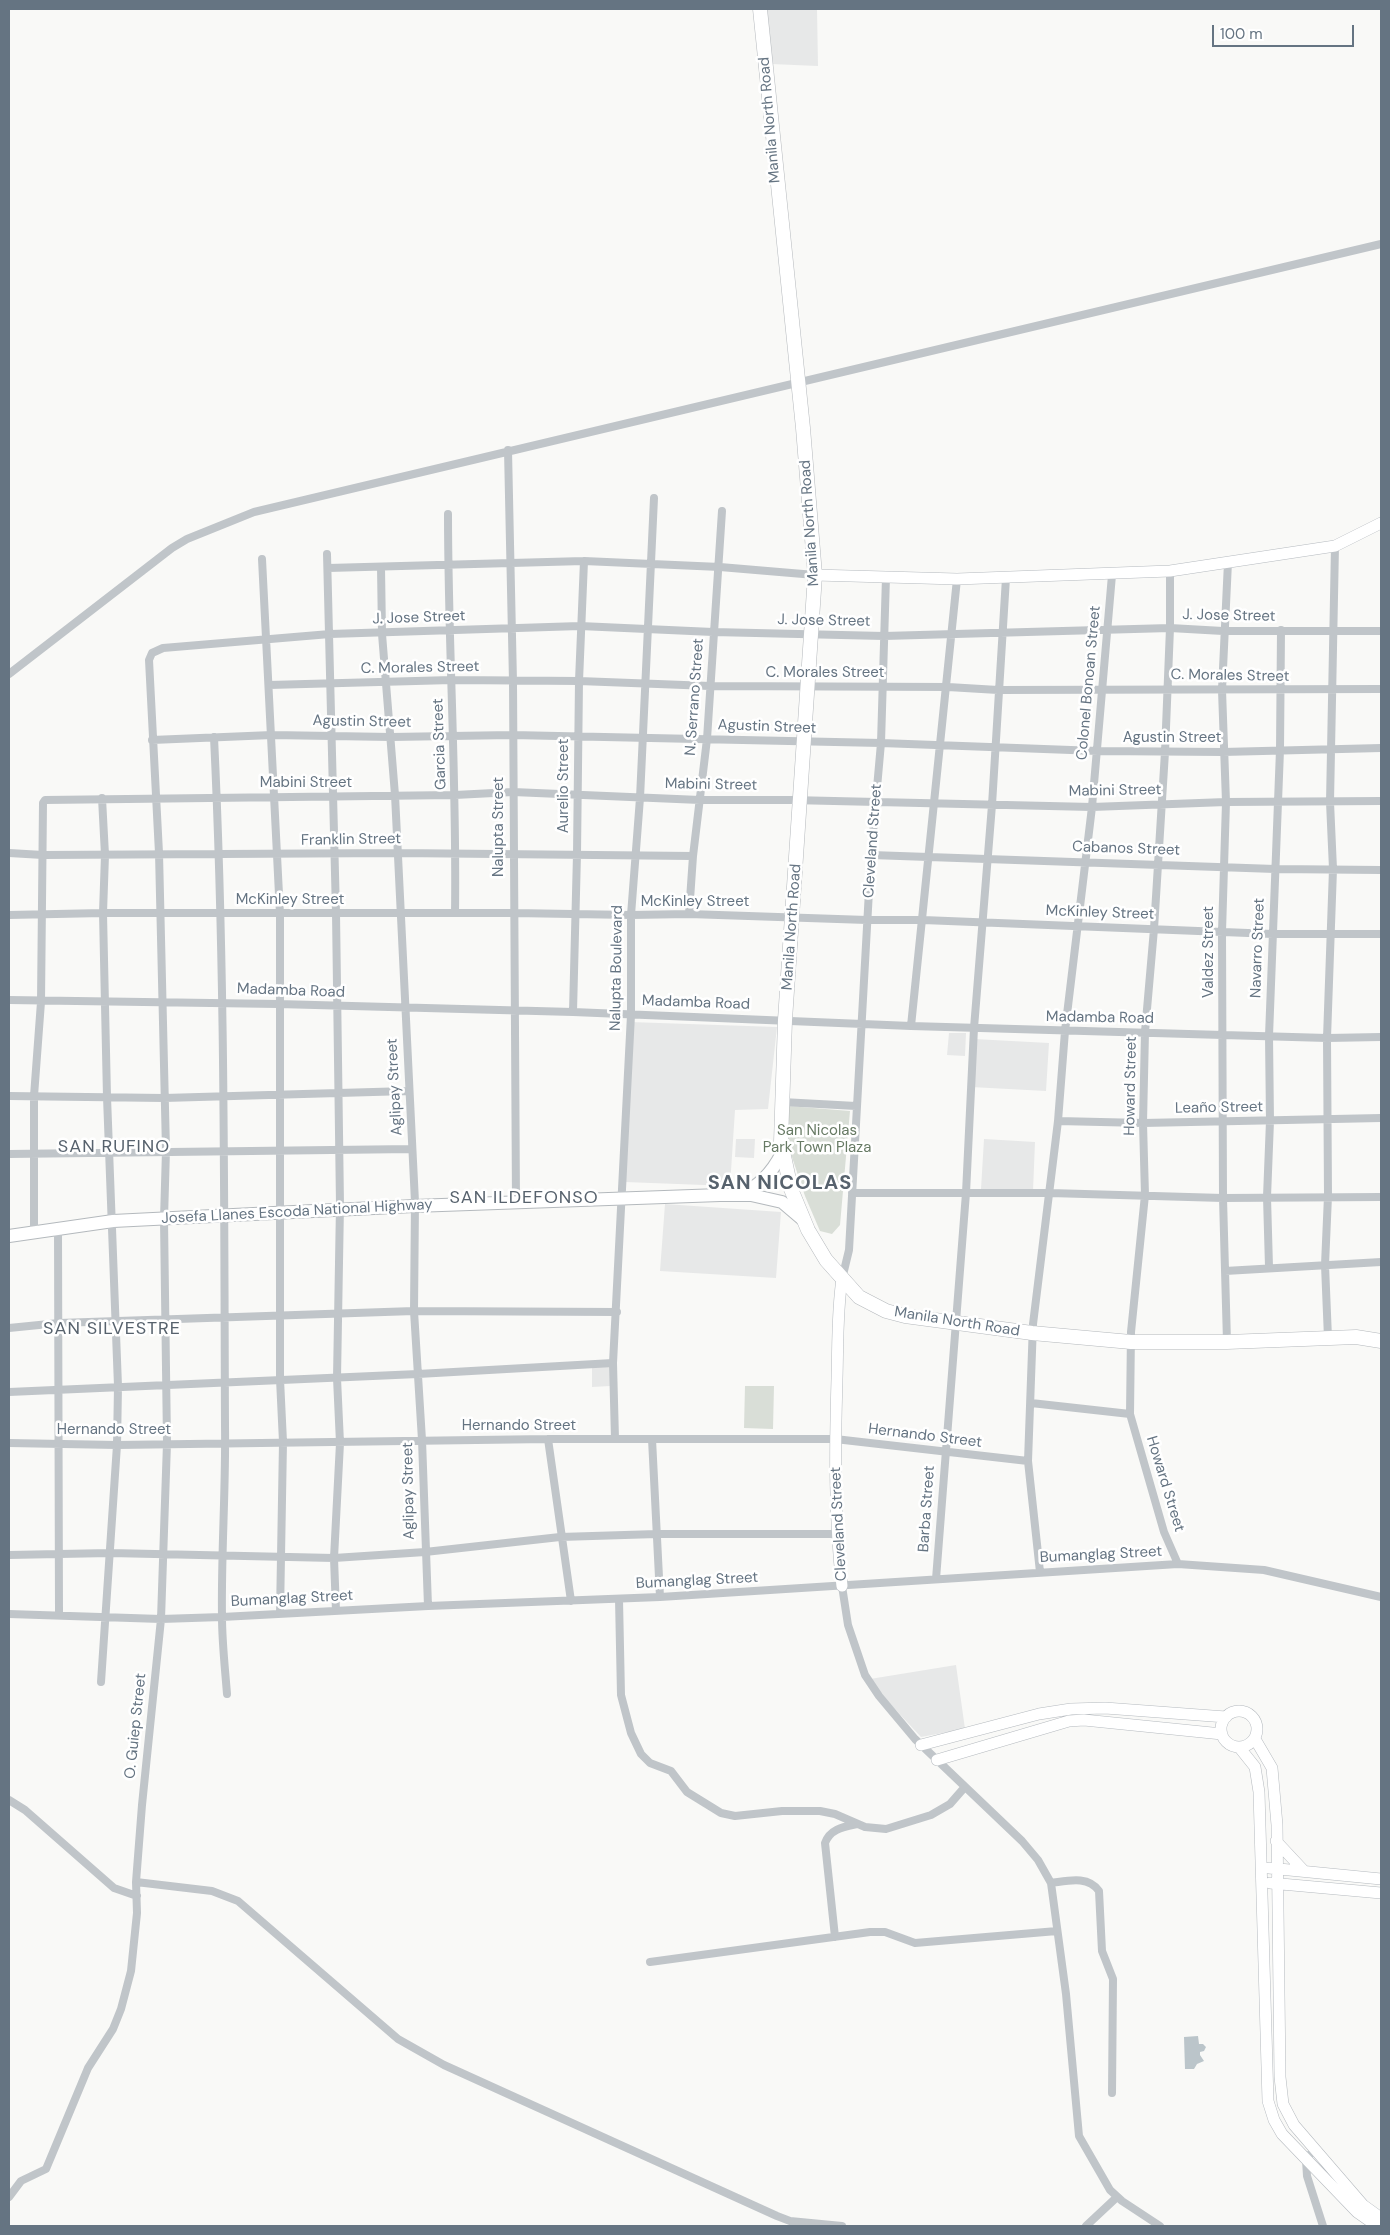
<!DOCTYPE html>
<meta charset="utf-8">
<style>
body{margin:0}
#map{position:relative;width:1390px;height:2235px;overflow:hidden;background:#f9f9f7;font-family:"DM Sans",sans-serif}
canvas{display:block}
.frame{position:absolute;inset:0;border:10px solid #657482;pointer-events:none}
.scale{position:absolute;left:1212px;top:25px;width:142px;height:22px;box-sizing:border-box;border:2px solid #657482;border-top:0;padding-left:6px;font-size:15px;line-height:18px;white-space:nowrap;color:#657482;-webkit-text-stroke:4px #fff;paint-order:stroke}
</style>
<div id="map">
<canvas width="1390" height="2235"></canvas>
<div class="frame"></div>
<div class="scale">100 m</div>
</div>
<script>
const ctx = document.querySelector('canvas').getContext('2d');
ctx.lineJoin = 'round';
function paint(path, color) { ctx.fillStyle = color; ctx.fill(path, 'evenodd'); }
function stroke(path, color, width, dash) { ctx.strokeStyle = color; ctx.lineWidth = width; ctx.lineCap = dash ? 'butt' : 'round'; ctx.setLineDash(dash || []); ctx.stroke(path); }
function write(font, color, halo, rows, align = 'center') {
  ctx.font = font + ' "DM Sans",sans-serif'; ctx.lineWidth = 5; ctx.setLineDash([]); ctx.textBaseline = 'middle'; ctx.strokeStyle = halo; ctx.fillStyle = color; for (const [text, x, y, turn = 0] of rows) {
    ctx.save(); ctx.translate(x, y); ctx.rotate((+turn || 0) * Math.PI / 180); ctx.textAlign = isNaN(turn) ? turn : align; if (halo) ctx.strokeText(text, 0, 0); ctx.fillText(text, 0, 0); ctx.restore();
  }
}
paint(new Path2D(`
 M766 9H817L818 66 771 64Z
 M630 1022 777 1027 768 1109 735 1110 730 1186 625 1182Z
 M949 1033H966L965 1056 947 1055Z
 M974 1039 1049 1043 1046 1091 971 1087Z
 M736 1139H755L754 1158 735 1157Z
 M984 1139 1035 1142 1033 1191 981 1189Z
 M665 1204 781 1212 776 1278 660 1271Z
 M610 1366V1386L592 1387V1367Z
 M956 1665 965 1729 921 1737 880 1693 870 1679Z`), '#e7e8e8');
paint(new Path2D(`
 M788 1106 850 1111 840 1225 832 1234 820 1231 805 1196 788 1145Z
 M745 1386H774L773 1429 744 1428Z`), '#d9ded7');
paint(new Path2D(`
 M1198 2036 1199 2044H1203L1206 2047 1204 2051 1200 2052V2055L1204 2061 1197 2064 1194 2069H1185L1184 2037Z`), '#bbc5ca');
const secondary = new Path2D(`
 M815 575 957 579 1170 571 1335 546 1381 523
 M842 1586C834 1517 835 1448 837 1379 838 1346 837 1312 842 1279
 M1221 1729a18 18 0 1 1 36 0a18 18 0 1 1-36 0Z
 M1255 1739 1272 1768 1277 1825 1280 2077 1283 2104 1294 2125 1363 2205 1381 2218
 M921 1745 1039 1714 1071 1709 1105 1708 1226 1717
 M1239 1747 1255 1767 1259 1792 1268 2101 1274 2120 1282 2134 1357 2212 1377 2226
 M937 1760 1069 1721 1084 1720 1222 1734
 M1276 1841 1304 1871
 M1269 1868 1381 1879
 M1270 1883 1381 1893`);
const primary = new Path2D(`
 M739 1195C759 1187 773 1171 782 1153
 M9 1236 113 1221 414 1206 720 1195H751L782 1202 802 1219`);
const highway = new Path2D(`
 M760 9 803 428 815 575 785 1020 781 1142 791 1189 808 1230 826 1260 859 1297 886 1311 905 1316 1032 1333 1131 1342H1227L1356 1337 1381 1341`);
stroke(secondary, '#b5babf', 12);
stroke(primary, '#b4b9bd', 14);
stroke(highway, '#b4b8bc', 15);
stroke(new Path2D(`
 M508 450 513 682 516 1203
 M448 514C448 647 457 780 455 913
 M327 554 336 913 340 1205 337 1378 340 1443 334 1558 336 1611
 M262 559 280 914V1379L283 1442 280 1614
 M381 567 382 634 395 795 415 1202 414 1311 422 1440 428 1606
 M328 568 584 561 720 567 815 575
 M1170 571V628L1165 752 1154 929 1145 1032 1143 1123 1145 1195 1131 1332 1130 1414 1164 1532 1178 1564
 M9 674 172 548 187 539 254 512 1381 244
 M269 685 452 680 579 681 710 686 948 687 998 690 1381 689
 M214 737C225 966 224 1196 225 1425 226 1489 221 1553 222 1617 222 1642 225 1668 227 1694
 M152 740 272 735 391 737 512 735 881 743 1098 751 1223 752 1381 748
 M9 853 43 855 398 853 693 856
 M871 855 1275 869 1381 870
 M689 914 693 856 707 739 722 511
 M9 915 103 913H514L631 915 689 914 867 920H923L1273 934H1381
 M9 1000 278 1004 573 1012 911 1026 1327 1038 1381 1037
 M573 1012 577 854 579 681 584 561
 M911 1026 957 579
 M9 1096 164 1098 408 1091
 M782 1102 856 1106
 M1058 1121 1143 1123 1381 1118
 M9 1154 412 1149
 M852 1193H1050L1223 1198 1381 1197
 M58 1228 59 1615
 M34 1232V1096L41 1002 43 803 45 800 455 795 513 792 700 800H791L1092 807 1226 802 1381 801
 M1269 1267 1267 1197 1270 1121 1269 1036 1280 750 1281 630
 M1225 1271 1381 1262
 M842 1279 849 1250 871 855 881 743 886 577
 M9 1328 59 1323 414 1311 617 1312
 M1328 1338 1325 1265 1328 1196 1327 1038 1333 869 1330 802 1335 546
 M1227 1342 1223 1198 1222 932 1226 802 1222 690 1228 562
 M9 1392 418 1374 613 1363
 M1031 1403 1130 1414
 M548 1439 571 1601
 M615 1439 613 1363 631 1015V915L640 798 654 498
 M652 1439 660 1597
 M9 1443 117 1445 548 1439H835L1028 1461
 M9 1555 110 1553 334 1558 425 1552 560 1537 657 1534H836
 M1040 1572 1028 1461 1033 1324 1058 1121 1065 1031 1092 807 1112 575
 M936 1579 966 1193 974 1028 992 805 1006 578
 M842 1586 848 1625 865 1675 879 1696 915 1739 1022 1841 1038 1860 1051 1883 1066 1994 1079 2136 1110 2190 1122 2201 1160 2226
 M619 1599 621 1695 631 1733 641 1754 650 1763 671 1771 687 1792 721 1813 735 1816 782 1811H820L835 1814 865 1827 886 1829 931 1815 950 1804 964 1788
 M9 1614 161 1619 222 1617 428 1606 660 1597 1178 1564 1264 1570 1381 1597
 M101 1682 117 1445 118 1386 107 1097 103 913 105 855 102 798
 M9 1800 25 1810 114 1888 137 1896
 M136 1882 212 1891 238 1901 398 2039 444 2065 777 2216 790 2221 842 2226
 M1051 1883C1067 1881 1088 1875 1099 1891L1102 1951 1113 1979 1112 2093
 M835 1937 825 1843C830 1829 843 1827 857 1824
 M650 1962 870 1932H885L915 1943 1057 1931
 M1315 2148 1306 2160 1307 2176 1323 2226
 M9 2197 21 2181 46 2169 88 2068 113 2029 121 2009 131 1971 137 1913 136 1882 142 1805 161 1619 167 1443 164 1219 166 1150 159 853 149 660 152 653 163 648 330 634 580 626 713 632 884 636 1170 628 1223 631H1381
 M1086 2226 1117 2197`), '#c0c5c9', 8);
stroke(secondary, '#fff', 11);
stroke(primary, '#fff', 12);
stroke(highway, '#fff', 14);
write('15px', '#657482', '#fff', [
 ["Manila North Road",770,120,-95],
 ["Manila North Road",810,523,-94],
 ["J. Jose Street",1229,616,1],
 ["J. Jose Street",419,618,-2],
 ["J. Jose Street",824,621,1],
 ["C. Morales Street",420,668,-1],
 ["C. Morales Street",825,673],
 ["C. Morales Street",1230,676,1],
 ["Colonel Bonoan Street",1089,683,-85],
 ["N. Serrano Street",695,697,-86],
 ["Agustin Street",362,722,1],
 ["Agustin Street",767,727,2],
 ["Agustin Street",1172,738],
 ["Garcia Street",440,744,-92],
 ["Mabini Street",306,783],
 ["Mabini Street",711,785,1],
 ["Aurelio Street",564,786,-90],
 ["Mabini Street",1115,791,-1],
 ["Nalupta Street",499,827,-90],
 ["Franklin Street",351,840,-1],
 ["Cleveland Street",873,841,-86],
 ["Cabanos Street",1126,849,2],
 ["McKinley Street",290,900],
 ["McKinley Street",695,902],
 ["McKinley Street",1100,913,2],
 ["Manila North Road",792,927,-86],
 ["Navarro Street",1258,948,-88],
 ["Valdez Street",1209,952,-90],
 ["Nalupta Boulevard",617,968,-89],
 ["Madamba Road",291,991,2],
 ["Madamba Road",696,1003,2],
 ["Madamba Road",1100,1018,1],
 ["Howard Street",1131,1086,-89],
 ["Aglipay Street",395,1087,-93],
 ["Leaño Street",1219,1108,-1],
 ["Josefa Llanes Escoda National Highway",297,1212,-3],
 ["Manila North Road",957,1322,9],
 ["Hernando Street",519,1426],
 ["Hernando Street",114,1430],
 ["Hernando Street",925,1436,7],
 ["Howard Street",1165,1484,73],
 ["Aglipay Street",409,1491,-91],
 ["Barba Street",927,1509,-86],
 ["Cleveland Street",839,1524,-93],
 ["Bumanglag Street",1101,1555,-3],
 ["Bumanglag Street",697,1581,-3],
 ["Bumanglag Street",292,1599,-3],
 ["O. Guiep Street",136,1726,-84]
]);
write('15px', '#677a64', '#fff', [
 ["San Nicolas",817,1131],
 ["Park Town Plaza",817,1148]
]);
ctx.letterSpacing = '1px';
write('18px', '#57626d', '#fff', [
 ["SAN RUFINO",114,1147],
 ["SAN ILDEFONSO",524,1198],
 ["SAN SILVESTRE",112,1329]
]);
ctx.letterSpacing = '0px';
ctx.letterSpacing = '1px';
write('bold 20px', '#57626d', '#fff', [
 ["SAN NICOLAS",780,1184]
]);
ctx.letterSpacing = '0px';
</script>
